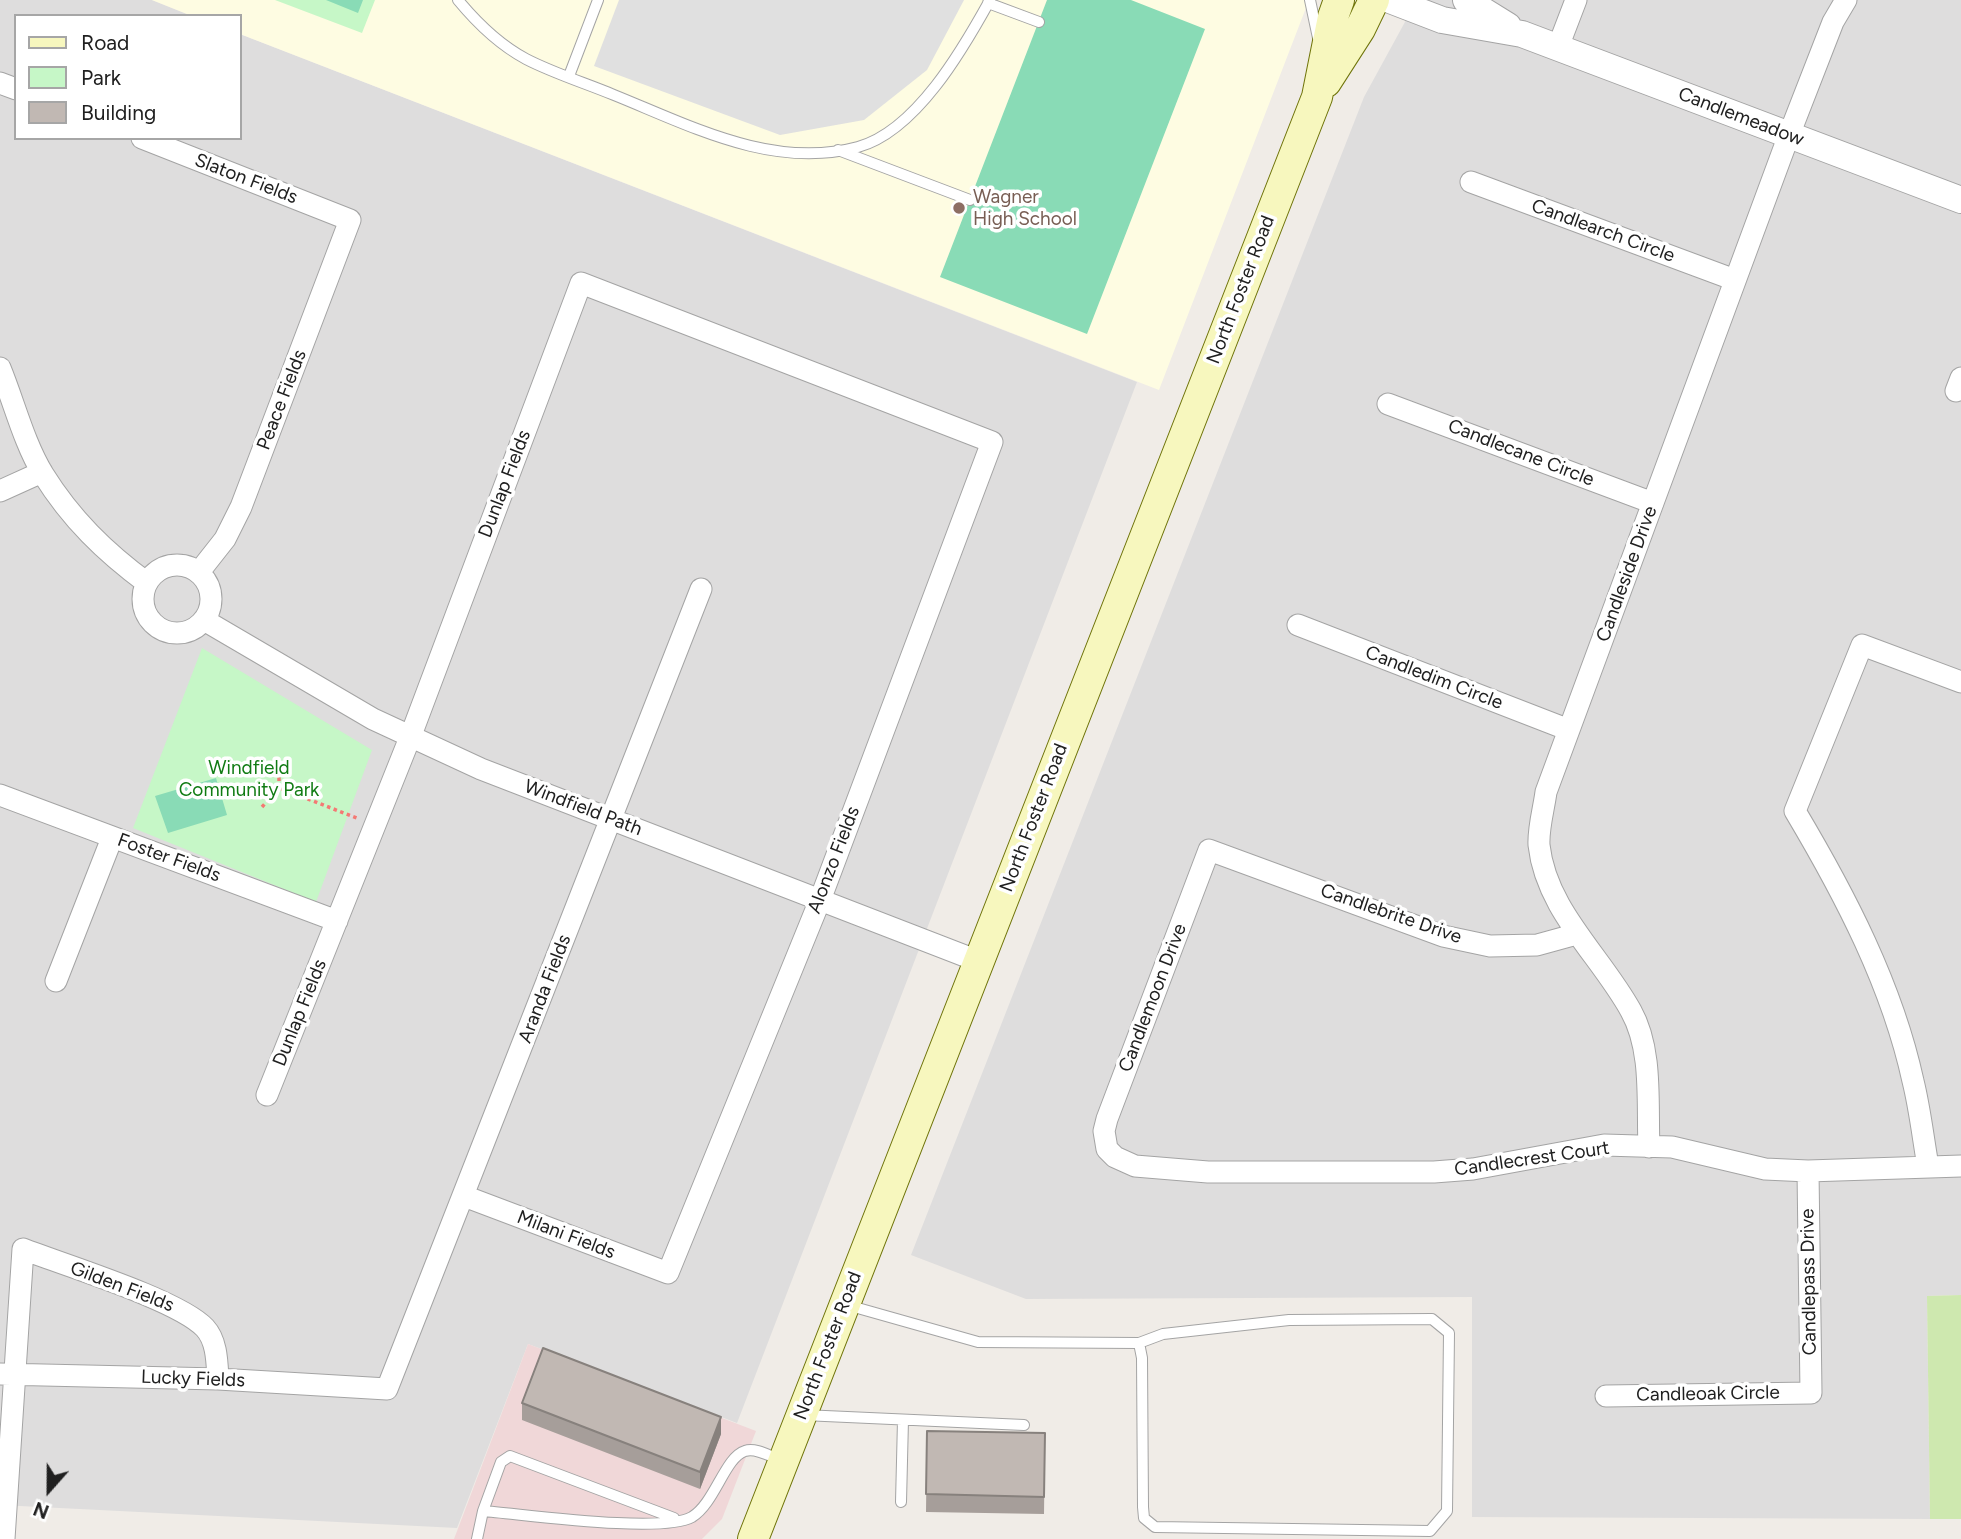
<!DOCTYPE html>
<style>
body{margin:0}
#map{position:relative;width:1961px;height:1539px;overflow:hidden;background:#f0ece7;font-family:Figtree,sans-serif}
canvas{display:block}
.legend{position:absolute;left:14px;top:14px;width:228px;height:126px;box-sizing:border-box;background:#fff;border:2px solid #a6a6a6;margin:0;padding:9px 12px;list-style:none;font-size:21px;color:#202020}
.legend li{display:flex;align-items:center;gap:14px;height:35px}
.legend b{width:35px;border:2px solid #a6a6a6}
.north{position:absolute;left:14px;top:1455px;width:70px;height:70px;-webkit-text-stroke:5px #fff;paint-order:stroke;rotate:201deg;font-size:19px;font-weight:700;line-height:28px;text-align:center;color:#202020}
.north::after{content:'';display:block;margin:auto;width:24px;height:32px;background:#202020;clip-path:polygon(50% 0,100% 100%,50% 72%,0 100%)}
</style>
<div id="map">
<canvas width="1961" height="1539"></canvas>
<ul class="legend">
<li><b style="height:9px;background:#f7f7be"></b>Road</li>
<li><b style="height:19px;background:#c6f7c7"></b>Park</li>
<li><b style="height:19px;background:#c1b8b3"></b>Building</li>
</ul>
<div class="north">N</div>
</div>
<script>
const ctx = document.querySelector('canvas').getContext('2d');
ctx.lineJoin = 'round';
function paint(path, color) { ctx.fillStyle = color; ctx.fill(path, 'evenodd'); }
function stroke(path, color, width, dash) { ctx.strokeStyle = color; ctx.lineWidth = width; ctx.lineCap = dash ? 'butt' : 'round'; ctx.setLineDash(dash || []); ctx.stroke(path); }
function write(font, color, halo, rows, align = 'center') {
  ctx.font = font + ' Figtree,sans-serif'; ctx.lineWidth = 7; ctx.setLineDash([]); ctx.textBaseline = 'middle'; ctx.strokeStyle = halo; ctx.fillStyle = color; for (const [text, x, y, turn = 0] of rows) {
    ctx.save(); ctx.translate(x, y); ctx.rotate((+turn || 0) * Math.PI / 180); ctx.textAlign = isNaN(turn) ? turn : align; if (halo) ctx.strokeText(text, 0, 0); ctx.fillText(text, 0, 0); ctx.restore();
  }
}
paint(new Path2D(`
 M0 0H152L192 16H16V138H240V34L1137 382 737 1423 528 1344 457 1528 0 1505Z
 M1417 0H1961V1295L1927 1296 1930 1519 1472 1517V1297L1026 1299 911 1255 1364 97Z`), '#dedddd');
paint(new Path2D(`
 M528 1344 756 1431 722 1519 702 1539H454Z`), '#f0d7d8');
paint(new Path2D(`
 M152 0H1309L1159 390 240 34V16H192Z`), '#fefce2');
paint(new Path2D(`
 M1961 1295V1519H1930L1927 1296Z`), '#cee8af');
paint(new Path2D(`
 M275 0H375L362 33Z
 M202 648 372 750 316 902 133 828Z`), '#c6f7c7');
paint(new Path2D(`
 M326 0H363L358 13Z
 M1047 0H1131L1205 29 1087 334 940 277Z
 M216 778 227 815 168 833 155 796Z`), '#89dbb6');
paint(new Path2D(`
 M619 0H964L927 70 864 120 780 135 594 66Z`), '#e0e0e0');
const service = new Path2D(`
 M458 0C477 23 498 44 526 59 553 73 585 83 614 95 691 126 773 170 858 147 916 131 963 49 990 0
 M1310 0 1318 38
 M988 3 1039 22
 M569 76 598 0
 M838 150 970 200
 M847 1305 978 1342 1139 1343 1163 1334 1289 1320 1432 1319 1449 1333 1447 1511 1430 1531 1155 1527 1144 1518 1143 1507 1142 1358 1139 1343
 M803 1415 1024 1425
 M901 1502 903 1420
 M483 1511 501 1462 510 1456 674 1518
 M477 1539 483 1511C523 1514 661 1534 692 1517 715 1503 725 1457 745 1451 756 1447 771 1457 781 1460`);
const minor = new Path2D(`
 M1558 47 1576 0
 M0 83 16 89
 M142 138 350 220 241 507 225 539 199 572
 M1471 182 1735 280
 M0 368C14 402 24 443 43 474 71 519 105 552 147 583
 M1956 391 1961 378
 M1388 404 1653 503
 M0 491 42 472
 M143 599a34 34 0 1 1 68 0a34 34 0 1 1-68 0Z
 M204 620 373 719 481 769 978 961
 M1298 625 1569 730
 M0 795 337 921
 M1577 934 1537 945 1490 946 1443 936 1209 850 1107 1119 1104 1131 1107 1149 1115 1157 1135 1166 1208 1172H1434L1473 1169 1604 1145 1672 1147 1765 1169 1808 1171 1961 1166
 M56 981 112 838
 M267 1095 411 735 581 283 992 442 820 900 668 1273 464 1196
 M1649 1147C1647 1104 1653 1050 1631 1011 1601 956 1546 910 1539 845 1538 828 1544 808 1546 792L1789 135 1833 22 1846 0
 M1928 1166C1923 1138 1920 1109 1913 1081 1892 985 1845 895 1795 811L1862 645 1961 682
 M0 1374 218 1379 387 1389 701 589
 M1606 1396 1811 1393 1808 1171
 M4 1539 23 1249C64 1265 179 1300 205 1328 217 1341 217 1362 218 1379`);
const tertiary = new Path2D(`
 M1390 0 1442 20 1522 34 1961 200
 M1466 0 1508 26`);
const secondary = new Path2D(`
 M1326 82 1360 29 1374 0
 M753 1539 1317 97 1333 17 1339 0`);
stroke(service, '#a4a4a4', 12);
stroke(minor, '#a4a4a4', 23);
stroke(tertiary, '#a4a4a4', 28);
stroke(secondary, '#6f740a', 32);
stroke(new Path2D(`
 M279 788V768
 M262 807 279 788 357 818`), '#f47974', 3.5, [3.5, 3.5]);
stroke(service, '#fff', 10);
stroke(minor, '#fff', 21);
stroke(tertiary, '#fff', 26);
stroke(secondary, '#f7f7be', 30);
paint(new Path2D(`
 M522 1403 721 1434 700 1489 522 1420Z
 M927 1431 1045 1433 1044 1514 926 1512Z`), '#a69e9a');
paint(new Path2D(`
 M721 1417V1434L700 1489V1472Z`), '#87817d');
const building = new Path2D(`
 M543 1348 721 1417 700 1472 522 1403Z
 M927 1431 1045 1433 1044 1497 926 1494Z`);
paint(building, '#c1b8b3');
stroke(building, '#87817d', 2);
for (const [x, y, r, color] of [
 [959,208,7,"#8d6e63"]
]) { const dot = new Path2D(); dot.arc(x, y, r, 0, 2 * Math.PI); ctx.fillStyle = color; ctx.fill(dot); stroke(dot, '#fff', 2.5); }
write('19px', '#202020', '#fff', [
 ["Candlemeadow",1741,117,21],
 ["Slaton Fields",246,179,21],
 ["Candlearch Circle",1603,231,20],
 ["North Foster Road",1241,290,-69],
 ["Peace Fields",282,400,-69],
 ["Candlecane Circle",1521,453,21],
 ["Dunlap Fields",505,484,-69],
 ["Candleside Drive",1627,574,-70],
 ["Candledim Circle",1434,678,21],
 ["Windfield Path",583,808,21],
 ["North Foster Road",1034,818,-69],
 ["Foster Fields",169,858,20],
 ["Alonzo Fields",834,860,-69],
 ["Candlebrite Drive",1391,914,19],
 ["Aranda Fields",545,989,-69],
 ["Candlemoon Drive",1153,998,-69],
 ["Dunlap Fields",300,1013,-68],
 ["Candlecrest Court",1532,1159,-8],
 ["Milani Fields",566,1235,21],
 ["Candlepass Drive",1809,1282,-91],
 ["Gilden Fields",122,1287,21],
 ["North Foster Road",828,1346,-69],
 ["Lucky Fields",193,1379,2],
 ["Candleoak Circle",1708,1394,-1]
]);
write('19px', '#785e54', '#fff', [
 ["Wagner",973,197],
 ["High School",973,219]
], 'left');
write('19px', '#107b13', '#fff', [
 ["Windfield",249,768],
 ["Community Park",249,790]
]);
</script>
